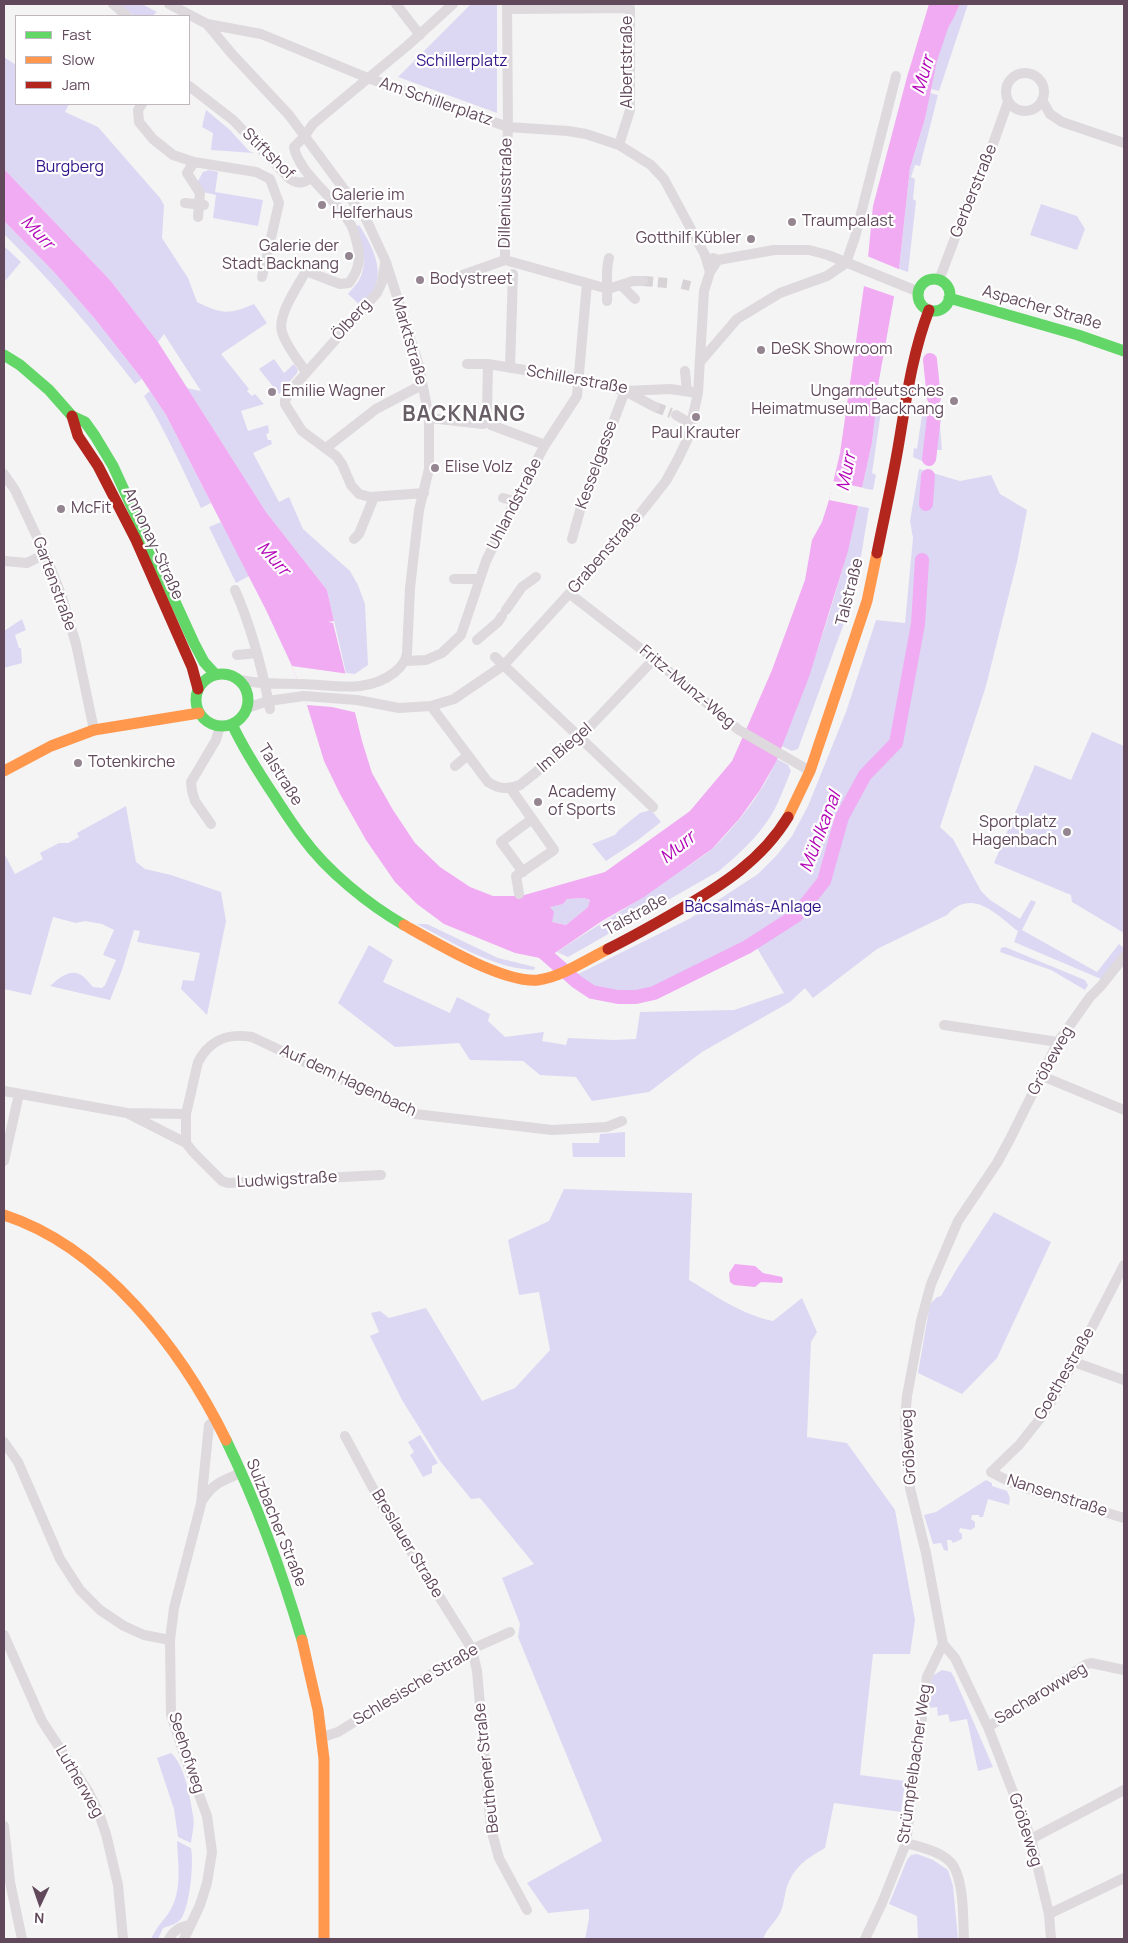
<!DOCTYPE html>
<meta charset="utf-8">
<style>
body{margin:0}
#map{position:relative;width:1128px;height:1943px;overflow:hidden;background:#f4f4f4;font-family:Manrope,sans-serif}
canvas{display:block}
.frame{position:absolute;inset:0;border:5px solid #61495b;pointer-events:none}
.legend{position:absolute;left:15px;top:15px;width:175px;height:90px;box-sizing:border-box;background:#fff;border:1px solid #c0b6bd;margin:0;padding:6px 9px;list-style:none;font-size:15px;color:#61495b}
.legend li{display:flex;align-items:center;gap:10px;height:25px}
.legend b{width:25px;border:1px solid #c0b6bd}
.north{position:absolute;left:15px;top:1878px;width:50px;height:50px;-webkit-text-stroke:4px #fff;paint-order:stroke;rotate:183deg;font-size:14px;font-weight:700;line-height:20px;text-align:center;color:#61495b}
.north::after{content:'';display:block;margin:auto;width:18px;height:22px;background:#61495b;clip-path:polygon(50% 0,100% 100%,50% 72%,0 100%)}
</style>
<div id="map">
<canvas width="1128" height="1943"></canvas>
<div class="frame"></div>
<ul class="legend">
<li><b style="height:6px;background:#63d668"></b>Fast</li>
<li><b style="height:6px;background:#ff974d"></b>Slow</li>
<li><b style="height:6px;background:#b3261e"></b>Jam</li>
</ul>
<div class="north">N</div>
</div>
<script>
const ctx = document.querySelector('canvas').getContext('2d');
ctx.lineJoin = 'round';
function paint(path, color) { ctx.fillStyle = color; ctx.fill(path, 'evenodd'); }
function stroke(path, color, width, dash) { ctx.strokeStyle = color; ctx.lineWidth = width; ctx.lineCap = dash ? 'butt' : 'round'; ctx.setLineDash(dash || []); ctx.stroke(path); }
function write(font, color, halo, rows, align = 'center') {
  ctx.font = font + ' Manrope,sans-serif'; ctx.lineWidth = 4.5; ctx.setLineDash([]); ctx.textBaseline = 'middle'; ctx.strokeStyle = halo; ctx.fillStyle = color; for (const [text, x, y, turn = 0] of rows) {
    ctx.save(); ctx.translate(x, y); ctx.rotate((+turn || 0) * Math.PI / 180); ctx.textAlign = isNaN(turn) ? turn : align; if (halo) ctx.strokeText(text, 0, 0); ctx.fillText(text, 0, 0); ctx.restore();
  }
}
paint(new Path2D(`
 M120 4H142L157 12 152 16H134Z
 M471 4H497V113L398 77Z
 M960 4H968L939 91 931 89C935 69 939 47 947 28 951 20 956 13 960 4Z
 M4 57 16 65V104H69L65 112 98 127 160 198 164 205 162 238 188 278 197 302C221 314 229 315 254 304L267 323 221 354 249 389 247 391 252 396 255 394 264 404 241 411 248 431 268 425 269 433 266 434 268 440H271L272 444 253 453 279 502 289 497 303 529 350 571 358 585 365 604 368 665 355 674 346 673 327 590 266 512 187 388 201 391 164 334 158 342 110 280 4 169Z
 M930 93 938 95 920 166 915 165 911 177 915 179 913 199 916 201 908 272 899 269 910 168 925 119Z
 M206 110 230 130 249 151 254 153 211 150 213 133 202 127Z
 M209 170 218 172 215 192 263 200 258 226 213 218 216 195 203 192 198 181 203 172Z
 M1041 204 1077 216 1085 229 1077 250 1030 235Z
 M4 221 53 271 95 319 142 379 135 384C93 330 52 282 4 234Z
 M359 225C370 242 384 267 375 287 372 294 365 300 360 305L348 294C351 290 355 286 358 282 369 264 362 245 356 227Z
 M4 246 21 262 5 281 4 280Z
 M274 359 284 373 294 364 298 370 297 373 279 394 259 369Z
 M150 391 166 415 211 503 201 508C183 470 166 432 144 396Z
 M923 408 939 415 942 450H937L936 461H922L913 457 914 448 917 449Z
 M875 411 881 412 872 473 876 475 873 490 862 488 872 443Z
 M919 469 960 481 991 475 1000 494 1027 510 1017 562 986 686 940 827 953 839 981 891 990 900 1020 919 1031 900 1036 902 1022 930 1097 972 1119 944 1124 948V953L1101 979 1014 942 1018 931C996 914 972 887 947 915L877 949 813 998 805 988 790 1002 702 1052 649 1092 592 1101 576 1077 540 1075 523 1061 470 1060 459 1043 395 1047 338 1003 369 945 393 960 383 982 450 1013 457 997 490 1014 488 1021 505 1037 544 1032 542 1041 566 1045 568 1038 614 1040 636 1039 640 1012 734 1010 784 993 751 938 643 992C614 997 599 991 574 976L689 919 758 874 776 856 792 836 808 806 846 712 876 620 905 623 913 538 910 521Z
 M858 506 869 508 855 593 798 749 792 751 782 746C813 667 840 588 858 506Z
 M221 522 249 576 236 583 209 527Z
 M22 619 26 630 15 635 19 648H21L22 663 4 668V631Z
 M1092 732 1124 746V933L1072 902 1071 895 994 863 1035 765 1071 780Z
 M777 759 788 765 791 771C785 785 780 800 772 814 758 837 739 854 719 871L568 957 557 952C596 926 637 902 675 875 687 866 702 858 713 848 738 824 763 792 777 759Z
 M126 806 136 862 145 869 171 875 221 892 226 921 207 1015 181 989 183 980 194 981 200 953 137 942 140 931 134 930 122 970 110 1000 50 986C60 977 73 966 85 978 88 981 90 984 93 987L102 988 105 985 116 960 103 955 114 930 102 924 85 921 76 923 53 917 31 995 4 989V853L15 874 43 859 40 853 59 843H68L79 837 77 833Z
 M651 810 661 822 638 840 606 861 592 844 615 835 619 830 640 813Z
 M584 898 590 900 588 907 566 925 552 922 550 907 554 905 563 904 567 899Z
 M417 924H427L498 958 535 967 534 970C492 968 454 943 417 924Z
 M1005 947 1080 978 1085 980 1088 985 1085 990 1051 970 1000 952 1001 948Z
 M625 1132V1157H573L572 1143H599L600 1134Z
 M564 1189 692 1193 689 1280C716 1296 742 1315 773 1321L802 1298 817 1332 811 1342 807 1437 847 1443 895 1510 915 1620 910 1654H873L860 1775 905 1781 901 1812 834 1803 825 1848C806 1859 793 1867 786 1890 784 1898 784 1905 780 1913 776 1922 766 1929 763 1939H585L589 1918V1909L548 1913 527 1883 602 1841 518 1637 520 1624 502 1578 534 1564 480 1498 471 1499 440 1461 402 1400 370 1336 379 1332 371 1313 380 1311 389 1318 426 1308 482 1401 515 1388 550 1350 539 1292 519 1295 508 1240 549 1221Z
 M994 1212 1051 1242 997 1358 962 1394 918 1373 930 1304 937 1297 941 1296 958 1267Z
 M420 1435 438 1463 432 1466V1473L423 1477 410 1455 414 1452 408 1442Z
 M986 1480 992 1483V1486L1007 1491 1010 1498 1009 1505 988 1499 983 1517H979V1515H972L971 1519 975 1522V1527L971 1530 960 1528 959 1532 962 1534V1539L953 1543 951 1540H947L948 1551 944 1550 941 1543 933 1544 924 1515 936 1512Z
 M942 1670 951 1672 954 1677 993 1767 978 1771 967 1719 950 1722 948 1714 938 1716 937 1707 928 1708 932 1676Z
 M171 1753C184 1763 191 1800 193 1816 195 1825 192 1834 191 1843L178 1837 174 1809 157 1758Z
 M177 1841 191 1848C194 1863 190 1906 181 1919 177 1924 169 1926 163 1928L158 1939H151C156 1928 161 1923 168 1914 183 1892 178 1865 177 1841Z
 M917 1854 933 1860 948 1870 953 1886 958 1939H918L917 1916 889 1904 907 1860 911 1855Z`), '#dcd8f3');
paint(new Path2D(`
 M929 4H960L954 17 948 28 937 61 925 119 910 168 899 269 879 380 872 443 848 551 809 677 776 762 760 790 740 818 712 849 644 897 602 921 552 955 540 958 515 953 444 924 417 904 395 882 366 840 340 794 324 761 307 705 292 666 266 610 166 415 142 379 95 319 53 271 4 221V169L110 280 158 342 266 512 327 590 334 621 328 622 333 623 362 741 372 773 393 810 415 843 440 867 470 887 493 896H521L605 872 690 811 732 761 745 732 772 670 805 580 812 540 822 522 829 500 840 453 868 258 873 206 907 77ZM584 898 590 900 588 907 566 925 552 922 554 912 550 907 563 904 567 899Z
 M735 1264 755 1266 763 1273 782 1277 783 1280 782 1283 761 1282 755 1287 734 1285 730 1282 729 1273Z`), '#f0abf2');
paint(new Path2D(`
 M867 256 901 270 896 297 861 285Z
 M833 481 864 488 859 506 829 500Z
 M292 666 349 674 358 713 332 707 307 705Z`), '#f4f4f4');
stroke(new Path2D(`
 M930 360 934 398
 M929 459 934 417
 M926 504 928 476
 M535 945 577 982 592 992 618 997H636L654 993 747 947 797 915 824 881 842 817 865 775 896 743 918 624 922 560`), '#f0abf2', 14);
stroke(new Path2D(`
 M643 281 667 283
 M682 284 690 286
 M655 407 671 413`), '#d7d2d5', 10, [10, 5]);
stroke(new Path2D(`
 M113 4 127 16
 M169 4 207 24 261 34 368 78 508 127 568 131 586 134 619 145 651 165 664 179 705 255 710 272
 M396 4 420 35
 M508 9 630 8V110L619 145
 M207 24 232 54 289 115 366 219 386 262 419 366 429 418V469L419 510 410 588 407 653C406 661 401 667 395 672 367 694 335 685 302 684 281 683 262 685 240 680
 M1006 92a19 19 0 1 1 38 0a19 19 0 1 1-38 0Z
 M189 86 233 120 290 179C297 184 305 184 311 177
 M1042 100 1050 114 1062 122 1124 143
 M142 104 138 110 139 122 153 139 173 155 194 162 256 172 270 179 279 203 262 277
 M194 162 187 173 200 193 198 217
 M185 203 204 205
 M713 258 718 260 774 250H809L828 255 919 292
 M505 260V191L508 127 507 4
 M385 263 382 282 377 293 290 391 285 400V404L302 431 336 456 342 464 351 485 359 494 370 497 424 493
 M846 263 855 237 896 76
 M454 278 505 260
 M939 280 980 172 993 144 1008 102
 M587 283 608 289 633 281H643
 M621 285 635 299
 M607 301C608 286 605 272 609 258
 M700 362 737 319 780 293 827 276 846 263
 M467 364H488L580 379 625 391 670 389 698 393
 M510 368 513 274
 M685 371 687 391
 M306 372C298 360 286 346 282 332 277 315 298 286 306 271L340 284 349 283C359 270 361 259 357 243 355 237 354 230 351 225 337 199 299 174 294 147L304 137 313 124 407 46 453 4
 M487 413 488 364
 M676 415 691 424
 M429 418 483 424
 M491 425 545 445
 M326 448 376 409 418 387 423 386
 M4 474 15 490 45 554 61 594 76 644 94 730
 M503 498 515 501
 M354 539 359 534 374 497
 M572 539 581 507 625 391 655 407
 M4 561 27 563 45 554
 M454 579H480
 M235 590C252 628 262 668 270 709
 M570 594 654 659 739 730 810 771
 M506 610 522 587 536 577
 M477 640 498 622 502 616
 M237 655 257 653
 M495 657 653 807
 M405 661 426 660 442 653 461 635 486 561 515 501 545 445 577 396 587 283 505 260
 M431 706 488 782C499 789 507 790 520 785L580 737 654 659
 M247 708 268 701 304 696 357 700 399 708 431 706 454 699 504 665 628 529 666 481 678 459 688 438 698 393 704 291 710 272 718 260
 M455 766 468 755
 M511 789 554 850 516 876 519 894
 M211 824 195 801 192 791 191 782 216 740 220 726
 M523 872 501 842 532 819
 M944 1025 1058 1042
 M1042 1076 1124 1110
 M4 1091 127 1113 186 1114
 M127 1113 186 1143 194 1153 222 1181 228 1183 381 1175
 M186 1143V1114L198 1062C210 1039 228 1033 252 1037L415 1114 552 1130 607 1127 622 1121
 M4 1161 19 1094
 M1124 1265 1074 1362 1043 1415 1019 1445 991 1472 1016 1485 1124 1518
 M1074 1362 1124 1380
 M345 1436 382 1505 472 1649 477 1671 491 1829 499 1858 527 1910
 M4 1442 18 1462 60 1559 80 1590 100 1610 124 1626 144 1635 170 1640
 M202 1501C213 1483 222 1481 241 1473
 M4 1635 42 1721 88 1791 98 1811 106 1834 118 1885 123 1939
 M988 1727 1087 1664 1091 1663 1124 1670
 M323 1737 338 1732 472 1649 510 1632
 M4 1826 10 1882 22 1939
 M1031 1839 1124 1790
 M906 1843C920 1847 946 1852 954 1867 964 1885 963 1919 964 1939
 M1049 1914 1124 1878
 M169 1939C174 1930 180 1927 190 1925
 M184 1939 200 1905 207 1883 212 1852 207 1816 185 1757 171 1715 170 1640 174 1608 201 1504 209 1425 215 1420
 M865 1939 882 1903 906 1843 927 1677 943 1644
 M1051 1939 1049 1914 1031 1839 988 1727 955 1658 943 1644 926 1553 910 1488 905 1419 907 1396 921 1321 931 1284 958 1221 997 1163 1010 1139 1058 1042 1090 997 1101 986 1124 957`), '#ddd9dc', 10);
stroke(new Path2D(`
 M918 295a16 16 0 1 1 32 0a16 16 0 1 1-32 0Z
 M949 298 1078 335 1124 351
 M4 355 20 365 49 390 72 416 85 422 95 436 113 466 194 643 204 662 215 674
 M196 700a26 26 0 1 1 52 0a26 26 0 1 1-52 0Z
 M232 724C244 750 259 773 275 797 284 811 293 825 303 838 327 871 369 905 404 925
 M226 1440C257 1504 282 1572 302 1640`), '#63d668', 11);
stroke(new Path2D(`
 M4 771 51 746 94 730 199 713
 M788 817 810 771 867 601 877 553
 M404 925C436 943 503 983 538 980 561 977 588 959 608 949
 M4 1215C103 1247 182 1350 226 1440
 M302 1640 318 1710 324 1759V1939`), '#ff974d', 11);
stroke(new Path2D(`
 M72 416 78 436 98 466 136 540 192 667 198 689
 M877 553C884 518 892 483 898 448 906 401 912 354 929 310
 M608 949C632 937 655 924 679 910 721 886 762 860 788 817`), '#b3261e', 11);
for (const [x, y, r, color] of [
 [322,205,5,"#948591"],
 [792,222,5,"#948591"],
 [751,239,5,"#948591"],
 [349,256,5,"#948591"],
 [420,280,5,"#948591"],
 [761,350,5,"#948591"],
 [272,392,5,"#948591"],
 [954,401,5,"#948591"],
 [696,417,5,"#948591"],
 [435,468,5,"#948591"],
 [61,509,5,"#948591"],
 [78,763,5,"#948591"],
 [538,802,5,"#948591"],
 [1067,832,5,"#948591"]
]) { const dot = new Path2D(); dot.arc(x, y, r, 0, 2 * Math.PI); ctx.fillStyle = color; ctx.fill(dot); stroke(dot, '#fff', 2); }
write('16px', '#331489', '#fff', [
 ["Schillerplatz",462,62],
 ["Burgberg",70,168],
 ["Bácsalmás-Anlage",753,908]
]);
write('16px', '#61495b', '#fff', [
 ["Albertstraße",628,62,-90],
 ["Am Schillerplatz",436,102,19],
 ["Stiftshof",268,154,44],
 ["Gerberstraße",974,191,-68],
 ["Dilleniusstraße",506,193,-89],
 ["Aspacher Straße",1042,308,16],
 ["Ölberg",352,320,-48],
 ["Marktstraße",409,341,74],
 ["Schillerstraße",577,380,10],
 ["Kesselgasse",597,465,-70],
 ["Uhlandstraße",515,504,-63],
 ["Annonay-Straße",153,544,65],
 ["Grabenstraße",605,553,-49],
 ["Gartenstraße",54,584,70],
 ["Talstraße",850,592,-76],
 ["Fritz-Munz-Weg",687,687,40],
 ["Im Biegel",565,748,-41],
 ["Talstraße",280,775,58],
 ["Talstraße",636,915,-29],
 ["Größeweg",1051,1061,-61],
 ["Auf dem Hagenbach",348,1081,25],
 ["Ludwigstraße",287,1180,-3],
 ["Goethestraße",1065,1374,-60],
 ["Größeweg",909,1447,-93],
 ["Nansenstraße",1057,1496,18],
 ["Sulzbacher Straße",276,1523,68],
 ["Breslauer Straße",407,1544,59],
 ["Schlesische Straße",416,1685,-31],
 ["Sacharowweg",1041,1694,-31],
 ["Seehofweg",186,1753,72],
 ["Strümpfelbacher Weg",915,1764,-82],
 ["Beuthener Straße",487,1768,-96],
 ["Lutherweg",79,1782,60],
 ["Größeweg",1025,1830,72]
]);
write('16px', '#61495b', '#fff', [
 ["Galerie im",332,196],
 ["Helferhaus",332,214],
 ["Traumpalast",802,222],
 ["Gotthilf Kübler",741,239,"right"],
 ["Galerie der",339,247,"right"],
 ["Stadt Backnang",339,265,"right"],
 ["Bodystreet",430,280],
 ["DeSK Showroom",771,350],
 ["Emilie Wagner",282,392],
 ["Ungarndeutsches",944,392,"right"],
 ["Heimatmuseum Backnang",944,410,"right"],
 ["Paul Krauter",696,434,"center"],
 ["Elise Volz",445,468],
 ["McFit",71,509],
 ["Totenkirche",88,763],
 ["Academy",548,793],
 ["of Sports",548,811],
 ["Sportplatz",1057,823,"right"],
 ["Hagenbach",1057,841,"right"]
], 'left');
write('italic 18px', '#b306b7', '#fff', [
 ["Murr",924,75,-73],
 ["Murr",37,233,46],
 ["Murr",847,472,-79],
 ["Murr",273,559,48],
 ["Mühlkanal",821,832,-69],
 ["Murr",678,848,-39]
]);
ctx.letterSpacing = '1px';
write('bold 21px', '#685e65', '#fff', [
 ["BACKNANG",464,415]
]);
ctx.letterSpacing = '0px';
</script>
